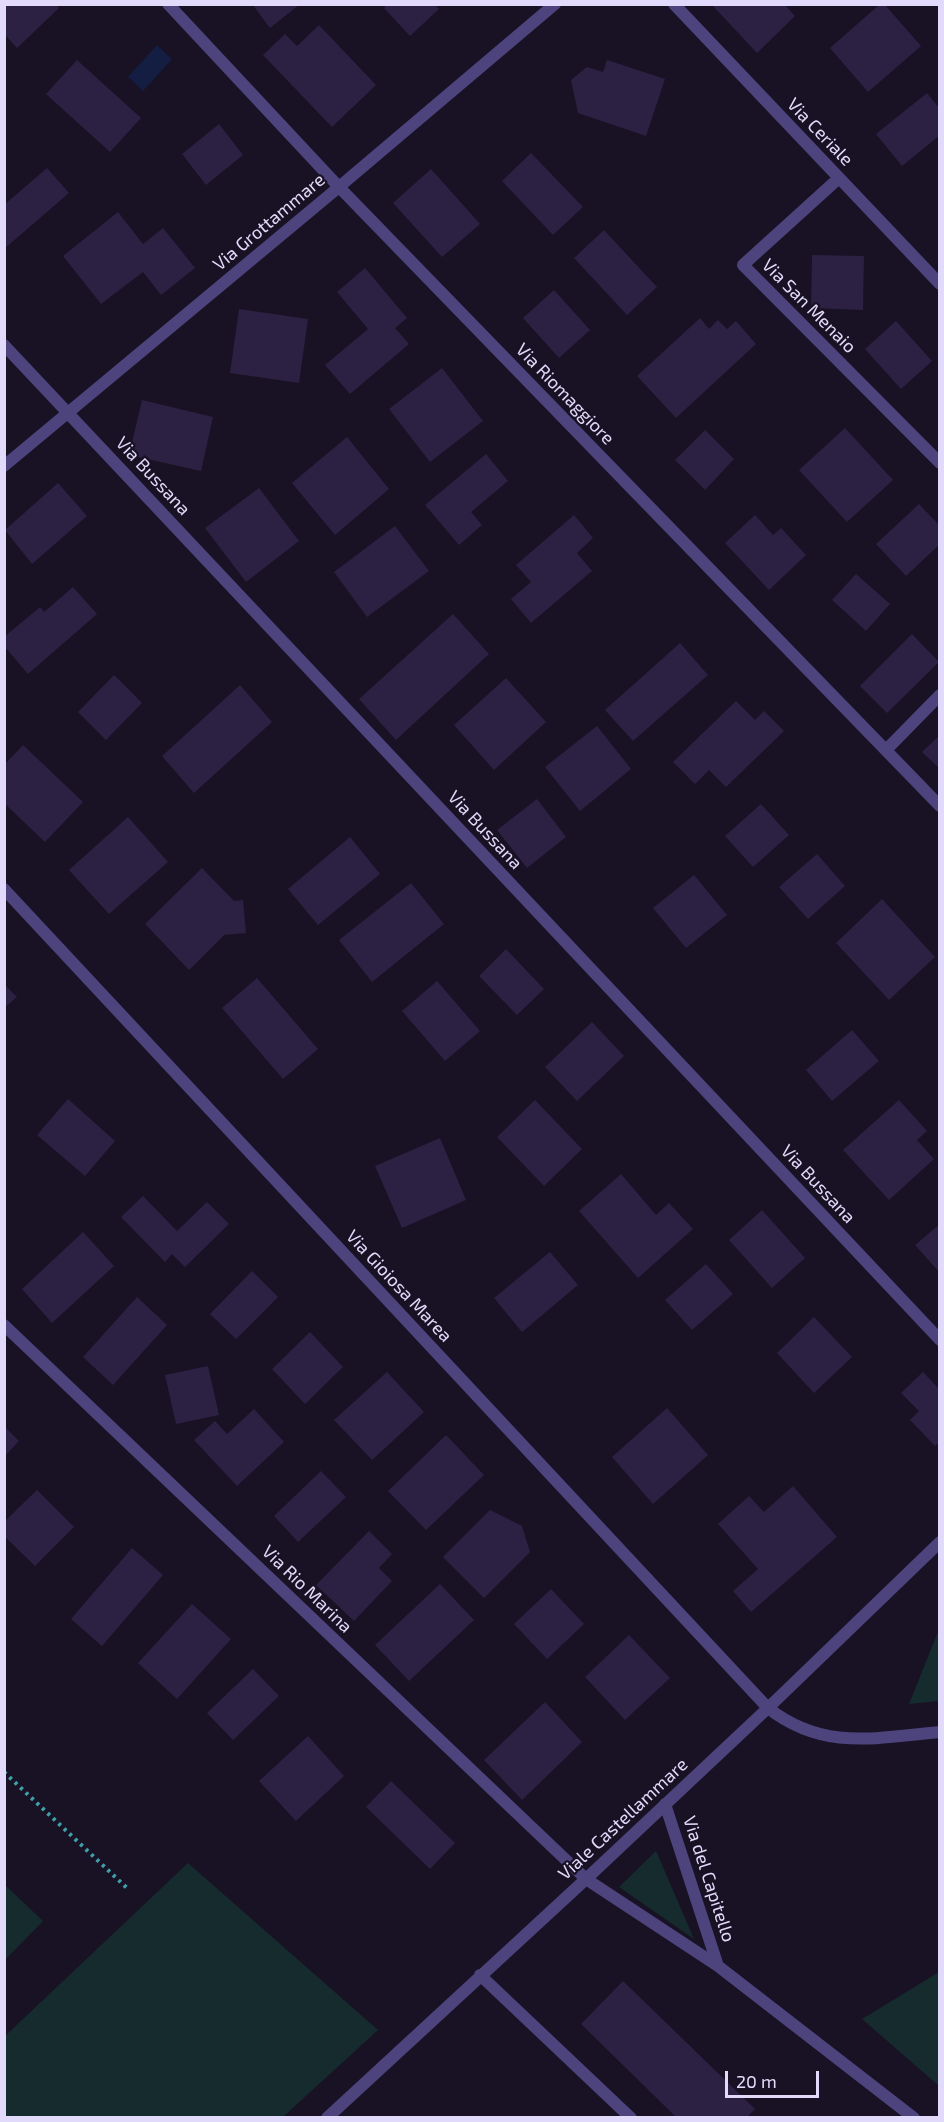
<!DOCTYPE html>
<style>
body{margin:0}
#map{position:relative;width:944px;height:2122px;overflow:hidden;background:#181224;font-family:"Exo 2",sans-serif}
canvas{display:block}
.frame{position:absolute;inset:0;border:6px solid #e2dafa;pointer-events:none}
.scale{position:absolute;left:725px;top:2071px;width:94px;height:27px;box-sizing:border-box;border:3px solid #e2dafa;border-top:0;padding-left:8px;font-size:18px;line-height:21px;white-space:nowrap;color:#e2dafa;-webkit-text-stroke:4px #181224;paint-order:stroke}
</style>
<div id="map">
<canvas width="944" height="2122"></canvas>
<div class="frame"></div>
<div class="scale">20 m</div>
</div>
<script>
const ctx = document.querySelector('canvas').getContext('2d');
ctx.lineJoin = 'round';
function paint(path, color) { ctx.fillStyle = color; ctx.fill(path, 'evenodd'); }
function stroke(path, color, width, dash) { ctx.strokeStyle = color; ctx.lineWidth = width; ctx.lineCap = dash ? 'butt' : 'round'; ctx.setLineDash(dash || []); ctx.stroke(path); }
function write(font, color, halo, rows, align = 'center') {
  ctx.font = font + ' "Exo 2",sans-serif'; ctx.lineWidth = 4.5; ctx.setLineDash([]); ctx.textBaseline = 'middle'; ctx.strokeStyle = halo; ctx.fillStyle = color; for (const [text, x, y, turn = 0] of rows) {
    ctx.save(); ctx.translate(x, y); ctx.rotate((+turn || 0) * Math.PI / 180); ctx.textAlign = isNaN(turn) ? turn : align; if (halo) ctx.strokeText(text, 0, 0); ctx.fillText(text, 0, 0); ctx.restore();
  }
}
paint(new Path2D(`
 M939 1629V1701L909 1704Z
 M656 1851 694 1939 619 1887Z
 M188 1863 378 2030 283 2117H5V2036Z
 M4 1884 43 1921 5 1960H4Z
 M939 1972V2086L862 2019Z`), '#162b2d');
paint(new Path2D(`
 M157 45 172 59 143 91 128 77Z`), '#131e42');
paint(new Path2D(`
 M4 4H56L59 8 17 48 4 34Z
 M252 4H300L270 28Z
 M388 4H434L439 9 410 36 384 8Z
 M715 4H784L795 16 757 53 713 6Z
 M879 5H885L921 46 868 92 830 48Z
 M319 25 376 85 332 127 263 55 285 34 297 46Z
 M77 60 141 118 110 152 46 94Z
 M607 60 665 79 646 136 578 113 571 80 587 67 603 72Z
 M927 93 940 109V135L902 166 876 134Z
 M219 124 243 155 206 185 182 154Z
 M531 153 583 207 553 235 502 181Z
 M47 168 69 193 4 249V205Z
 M431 169 480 224 442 257 393 203Z
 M118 212 143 244 163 228 195 268 161 295 143 272 101 304 63 256Z
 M604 230 657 287 627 315 574 258Z
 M812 255 864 256 863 310 811 308Z
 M365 268 407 318 395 328 409 344 350 394 325 365 368 329 337 292Z
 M554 290 590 330 559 358 523 318Z
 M239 309 308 319 299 383 230 373Z
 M700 318 709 329 718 320 727 329 736 321 756 344 676 418 637 376Z
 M896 321 932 361 901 389 865 349Z
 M442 368 483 421 430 462 389 409Z
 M142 400 213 417 201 471 129 455Z
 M845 428 893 480 847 522 799 470Z
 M705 430 734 459 705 490 675 460Z
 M347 437 389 489 335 535 292 483Z
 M486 454 508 481 471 512 482 525 459 545 425 505Z
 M58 483 87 516 32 564 5 530Z
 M259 488 299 541 246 582 205 528Z
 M919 504 940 526V544L906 576 876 544Z
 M574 515 593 538 577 553 592 571 531 623 511 599 531 582 516 565Z
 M755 515 773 535 781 528 806 555 769 590 725 543Z
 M395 526 429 571 367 617 334 572Z
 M856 574 890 604 866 631 832 600Z
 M73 587 97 614 28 674 4 646V637L40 607 44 612Z
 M453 614 489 654 396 740 359 699Z
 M912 634 939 662 887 713 860 686Z
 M680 643 708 675 633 741 605 710Z
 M114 675 142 703 106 740 78 712Z
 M506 678 546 722 494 770 454 725Z
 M240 685 272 722 194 793 162 756Z
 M736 701 755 720 764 711 784 731 726 787 709 770 695 784 673 762Z
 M597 726 631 769 580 811 545 767Z
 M940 735V769L922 752Z
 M23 745 83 802 45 842 4 803V765Z
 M537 799 566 837 527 868 497 830Z
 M761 804 789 835 753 867 725 836Z
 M128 817 168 862 109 914 69 870Z
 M350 837 380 874 318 925 288 889Z
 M817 854 845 886 808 919 779 887Z
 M202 868 234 901 243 900 246 933 224 935 189 970 145 924Z
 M694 875 727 915 686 948 653 908Z
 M411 883 444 924 372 982 339 940Z
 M882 899 935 957 889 1000 836 943Z
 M506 949 544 989 517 1015 479 976Z
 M257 978 318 1049 283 1079 222 1008Z
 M437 981 480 1031 445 1061 402 1011Z
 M4 984 17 997 4 1008Z
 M592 1022 624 1056 577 1101 545 1067Z
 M852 1030 879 1061 832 1101 806 1070Z
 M68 1099 115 1141 85 1176 37 1135Z
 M535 1100 582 1149 544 1186 497 1137Z
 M899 1100 927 1131 917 1140 934 1159 889 1200 843 1150Z
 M440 1138 466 1200 402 1228 375 1166Z
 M621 1174 656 1215 669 1203 693 1229 638 1278 579 1211Z
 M143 1196 177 1231 207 1202 229 1224 185 1267 172 1254 165 1262 121 1217Z
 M762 1210 805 1258 772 1288 729 1240Z
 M940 1224V1273L915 1245Z
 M83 1232 114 1266 52 1323 22 1289Z
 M550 1252 578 1285 522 1332 494 1298Z
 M706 1264 733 1294 692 1330 665 1300Z
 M252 1271 278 1297 236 1339 210 1314Z
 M137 1297 167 1325 113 1385 83 1357Z
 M814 1317 852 1357 814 1393 777 1353Z
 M310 1332 343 1367 305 1404 272 1369Z
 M208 1366 219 1415 176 1424 165 1375Z
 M387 1372 424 1412 372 1460 334 1420Z
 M923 1372 940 1390V1442L935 1446 910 1420 919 1411 901 1393Z
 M667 1408 708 1455 653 1504 612 1457Z
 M254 1409 284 1442 237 1486 194 1440 215 1421 227 1434Z
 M4 1426 19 1441 4 1457Z
 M446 1435 484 1475 426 1530 388 1491Z
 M321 1471 346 1497 298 1542 274 1516Z
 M793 1486 837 1537 751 1612 733 1591 758 1569 718 1524 749 1496 764 1512Z
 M37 1490 74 1527 35 1566 4 1536V1522Z
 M490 1510 522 1526 530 1552 484 1598 443 1557Z
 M369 1531 392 1554 379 1568 392 1581 354 1621 316 1585Z
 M132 1548 163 1575 102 1646 71 1619Z
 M440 1584 474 1620 409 1681 375 1645Z
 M551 1589 584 1624 547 1659 514 1624Z
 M192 1604 231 1639 177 1699 138 1663Z
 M629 1635 670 1678 625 1720 585 1677Z
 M253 1669 279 1696 233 1740 207 1713Z
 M545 1702 582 1742 522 1800 484 1760Z
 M308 1736 344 1776 296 1821 259 1781Z
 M391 1781 455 1843 430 1869 366 1807Z
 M623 1981 755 2109 746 2118H677L581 2024Z`), '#2c2143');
stroke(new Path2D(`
 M4 1772 128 1889`), '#3fa1a9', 4, [3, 4.5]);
stroke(new Path2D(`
 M168 4 339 187 940 806
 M674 4 940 284
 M839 178 743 265 940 463
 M4 345 940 1340
 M4 466 339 187 555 4
 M886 750 940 695
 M4 889 768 1708C823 1751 875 1738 940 1732
 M4 1325 586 1879 718 1966 914 2118
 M665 1804 718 1966
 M480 1975 631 2118
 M327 2118 586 1879 768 1708 940 1542`), '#4d437d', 12);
write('18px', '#e2dafa', '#181224', [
 ["Via Ceriale",820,132,46],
 ["Via Grottammare",269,222,-40],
 ["Via San Menaio",809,306,45],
 ["Via Riomaggiore",565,394,46],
 ["Via Bussana",153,476,47],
 ["Via Bussana",485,830,47],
 ["Via Bussana",818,1184,47],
 ["Via Gioiosa Marea",399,1286,47],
 ["Via Rio Marina",307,1589,44],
 ["Viale Castellammare",623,1819,-43],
 ["Via del Capitello",709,1879,72]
]);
</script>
